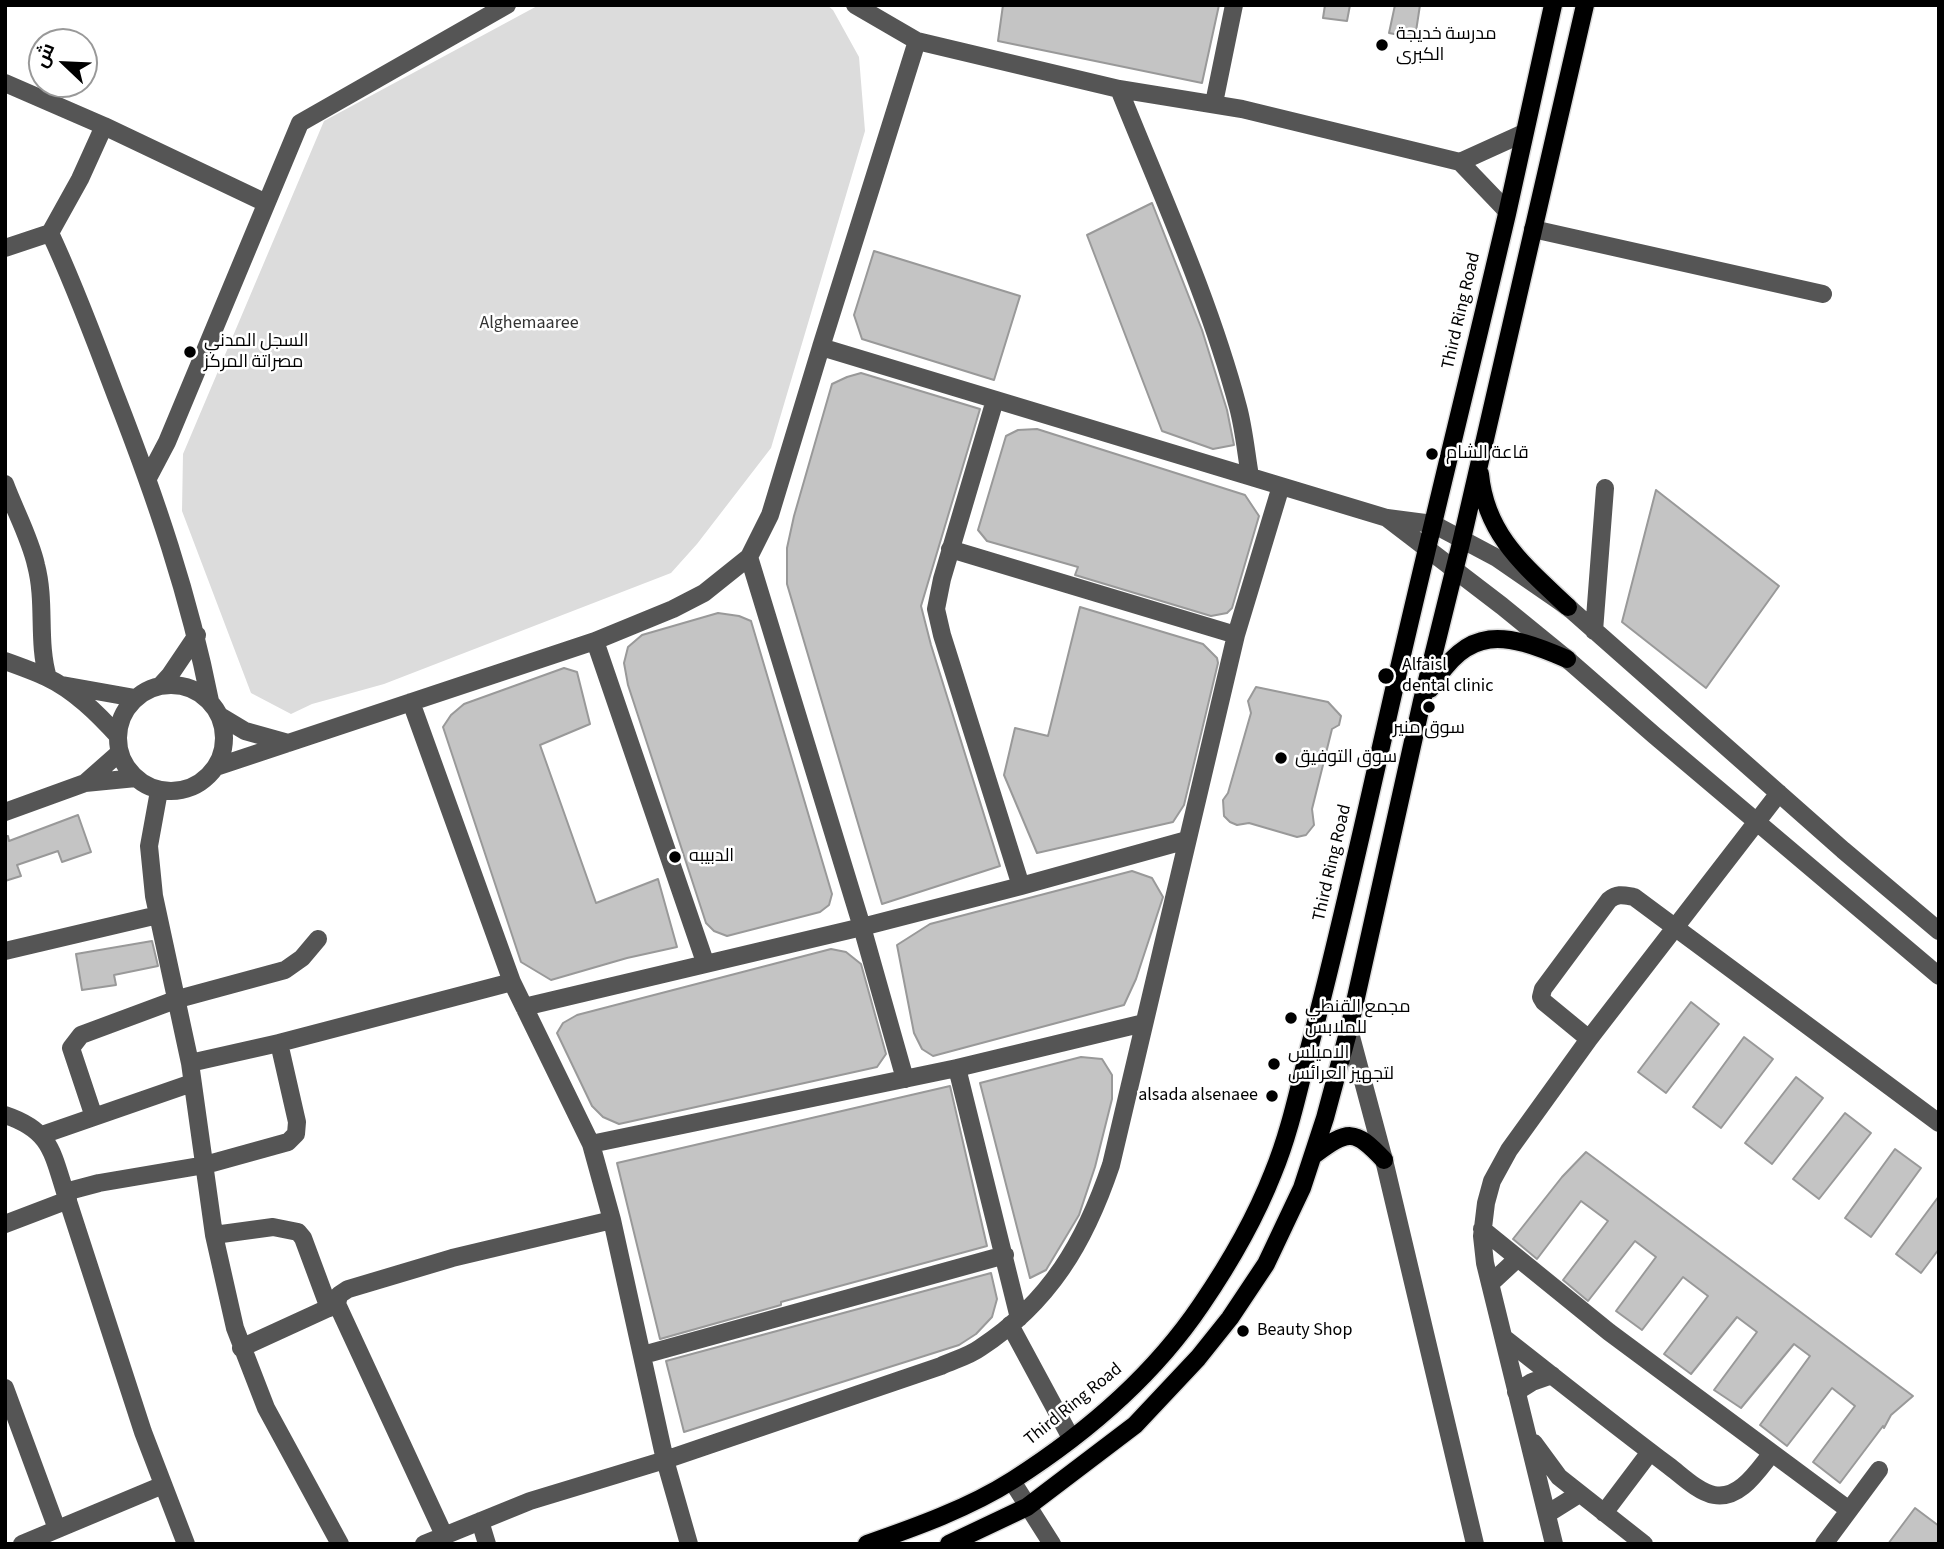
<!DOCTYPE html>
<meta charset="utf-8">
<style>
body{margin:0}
#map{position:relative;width:1944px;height:1549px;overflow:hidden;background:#fff;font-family:"Source Sans 3",Cairo,sans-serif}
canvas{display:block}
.frame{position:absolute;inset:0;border:7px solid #000;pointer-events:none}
.north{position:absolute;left:28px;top:28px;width:70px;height:70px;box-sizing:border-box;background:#fff;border:2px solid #999;border-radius:50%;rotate:293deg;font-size:19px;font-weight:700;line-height:28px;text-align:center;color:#000}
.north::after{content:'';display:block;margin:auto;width:24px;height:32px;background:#000;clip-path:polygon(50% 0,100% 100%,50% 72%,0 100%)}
</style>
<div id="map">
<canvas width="1944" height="1549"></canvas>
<div class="frame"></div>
<div class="north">ش</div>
</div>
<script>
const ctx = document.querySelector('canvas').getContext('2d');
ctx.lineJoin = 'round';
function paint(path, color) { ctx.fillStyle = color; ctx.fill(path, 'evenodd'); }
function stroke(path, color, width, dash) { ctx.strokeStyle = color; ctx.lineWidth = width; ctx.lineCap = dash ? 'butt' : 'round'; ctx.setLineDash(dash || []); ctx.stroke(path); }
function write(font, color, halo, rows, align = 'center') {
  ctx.font = font + ' "Source Sans 3",Cairo,sans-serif'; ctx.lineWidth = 5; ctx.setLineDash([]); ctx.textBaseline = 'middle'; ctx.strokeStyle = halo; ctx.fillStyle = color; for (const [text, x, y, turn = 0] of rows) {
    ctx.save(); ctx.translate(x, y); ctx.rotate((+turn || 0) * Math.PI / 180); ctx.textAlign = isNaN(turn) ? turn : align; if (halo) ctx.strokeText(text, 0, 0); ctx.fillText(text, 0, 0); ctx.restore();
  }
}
paint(new Path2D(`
 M539 5H827L833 10 859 57 865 131 771 448 697 544 671 573 384 684 312 704 291 714 251 693 182 511 183 454 324 121Z`), '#dcdcdc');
const building = new Path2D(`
 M1003 5H1219L1202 83 998 41Z
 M1325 5H1350L1347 21 1323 18Z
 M1395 5H1420L1415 38 1389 33Z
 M1152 203 1202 330 1227 410 1234 445 1213 449 1162 431 1087 235Z
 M874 251 1020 296 994 380 862 339 854 315Z
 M861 373 980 409 921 606 931 645 1000 866 882 904 787 584V548L794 516 832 384 847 377Z
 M1037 429 1245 495 1259 516 1232 608 1227 613 1211 616 1075 575 1078 567 987 541 978 530 1006 436 1018 430Z
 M1656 490 1779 586 1706 688 1622 622Z
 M1080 607 1203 644 1217 658 1218 663 1184 805 1173 822 1037 853 1004 775 1015 728 1048 736Z
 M718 613 739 616 751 621 832 894 829 905 820 912 727 936 714 931 706 923 628 685 624 663 628 647 642 635Z
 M564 668 577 672 590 724 540 745 596 903 658 879 677 947 627 958 551 980 521 962 443 727 451 715 464 704Z
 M1256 687 1328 702 1341 716 1339 725 1332 729 1312 809 1314 825 1306 835 1297 837 1249 823 1237 825 1230 822 1224 816 1223 800 1228 793 1251 713 1248 701Z
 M78 815 91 852 62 862 58 851 17 865 21 876 5 881V836H8L9 841Z
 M1132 871 1152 878 1163 897 1136 979 1124 1005 933 1056 922 1049 914 1033 897 945 930 924Z
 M152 941 158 966 114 975 116 985 82 990 76 954Z
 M831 949 846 952 861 964 886 1054 877 1067 619 1124 603 1117 592 1106 557 1033 563 1023 577 1015Z
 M1691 1002 1719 1024 1666 1093 1638 1072Z
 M1744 1037 1773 1059 1721 1128 1693 1107Z
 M1081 1057 1102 1059 1112 1075V1099L1095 1167 1079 1215 1046 1270 1030 1278 980 1083Z
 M1796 1077 1823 1098 1772 1164 1745 1143Z
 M950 1086 987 1246 781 1302V1305L660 1339 617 1163Z
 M1845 1113 1871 1133 1819 1199 1793 1179Z
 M1895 1149 1921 1168 1871 1237 1845 1218Z
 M1586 1152 1913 1396 1891 1415 1884 1428 1883 1426 1840 1483 1813 1462 1855 1406 1832 1388 1787 1446 1760 1425 1810 1356 1794 1344 1741 1408 1714 1390 1757 1332 1737 1317 1691 1374 1664 1354 1708 1296 1683 1277 1642 1330 1616 1311 1656 1257 1635 1241 1588 1301 1563 1280 1608 1221 1581 1201 1537 1259 1513 1239 1562 1177Z
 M1939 1196V1249L1921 1273 1896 1254Z
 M991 1273 997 1299 992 1317 976 1334 959 1345 684 1432 666 1361Z
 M1915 1508 1939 1526V1544H1888Z`);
paint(building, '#c4c4c4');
stroke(building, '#999', 2);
const major = new Path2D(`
 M1480 474C1486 536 1526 567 1568 607
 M1430 689C1469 624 1504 632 1567 659
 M1314 1155C1348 1130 1354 1128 1384 1160
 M867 1544C916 1527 969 1508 1013 1480 1085 1434 1153 1376 1201 1305 1229 1264 1255 1219 1273 1173 1290 1132 1299 1087 1310 1045 1339 936 1363 826 1388 716 1426 548 1468 381 1507 214 1523 144 1537 75 1553 5
 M949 1544 1027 1507 1135 1425 1198 1358 1230 1318 1266 1264 1302 1188 1325 1118 1349 1029 1422 701 1462 539 1585 5`);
stroke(major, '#dbdbdb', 21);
stroke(new Path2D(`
 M855 5 917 41 1119 89 1242 109 1460 162 1507 211
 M5 83 104 126 266 203
 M1119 89C1161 194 1209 298 1238 407 1244 429 1246 453 1250 476
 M1214 103 1234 5
 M104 126 80 179 50 233C75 286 95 341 116 396 155 496 189 595 210 701
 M1460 162 1524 133
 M1533 229 1823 294
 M5 248 50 233
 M821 347 917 41
 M995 400 942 579 936 609 942 635 1021 886
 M148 478 167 442 300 123 507 5
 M5 484C15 511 30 538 36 565 46 603 37 641 48 678
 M1387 518 1502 606 1567 659 1654 735 1939 976
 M950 549 1236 635
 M749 557 862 927 905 1079
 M1594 631 1605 488
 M595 641 705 962
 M5 661C19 666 33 671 46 677 74 690 98 714 118 736
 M118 738a53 53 0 1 1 106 0a53 53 0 1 1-106 0Z
 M62 685 135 698
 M160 686 170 675 197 635
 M411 702 512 982 591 1144 612 1220 665 1460 689 1544
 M220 716 245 731 288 743
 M216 767 595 641 673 609 704 593 749 557 770 515 821 347 1387 518 1433 524 1497 558 1568 607 1843 850 1939 931
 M85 783 119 753
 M159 791 149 846 154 896 190 1063 214 1235 235 1328 266 1408 340 1544
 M5 812 85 783 136 778
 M5 951 158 915
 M524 1007 862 927 1021 886 1187 840
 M1349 1029 1384 1160 1475 1544
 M1589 1039 1544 1002 1541 997 1543 989 1609 900C1618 893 1623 895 1634 897L1939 1123
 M190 1063 279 1043
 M957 1068 1019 1318
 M5 1115C50 1130 52 1151 65 1192
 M94 1117 71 1048 81 1035 178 999 285 970 302 958 318 939
 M42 1135 192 1083
 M591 1144 957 1068 1144 1023
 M5 1224 68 1200
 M1482 1229 1609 1332 1849 1510
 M214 1235 273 1227 298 1232 303 1238 329 1308
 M1490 1284 1518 1258
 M337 1304 444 1535
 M1010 1325 1071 1438
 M1503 1337C1558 1380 1613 1424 1669 1466 1681 1475 1698 1492 1714 1495 1740 1500 1758 1470 1772 1453
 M241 1348 337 1304 339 1295 348 1289 452 1258 612 1220
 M643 1355 1005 1255
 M5 1388 57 1529
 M1516 1392 1532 1382 1552 1375
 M1534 1443 1559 1477 1644 1544
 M1012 1481 1052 1544
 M1604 1513 1650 1452
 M1547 1514 1579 1494
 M480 1521 487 1544
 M22 1544 163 1485
 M186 1544 143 1432 65 1192 99 1183 205 1165 288 1142 296 1134 297 1122 279 1043 512 982
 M424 1544 530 1501 665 1460 941 1366C954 1360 969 1356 980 1348 1050 1302 1085 1242 1111 1165L1236 635 1281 486
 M1554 1544 1485 1263 1482 1236 1486 1203 1492 1181 1509 1150 1589 1039 1779 793
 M1824 1544 1879 1470`), '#555', 18);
stroke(major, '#000', 18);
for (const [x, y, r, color] of [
 [1382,45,7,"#000"],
 [190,352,7,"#000"],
 [1432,454,7,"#000"],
 [1386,676,9,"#000"],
 [1429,707,7,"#000"],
 [1281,758,7,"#000"],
 [675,857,7,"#000"],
 [1291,1018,7,"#000"],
 [1274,1064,7,"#000"],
 [1272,1096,7,"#000"],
 [1243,1331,7,"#000"]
]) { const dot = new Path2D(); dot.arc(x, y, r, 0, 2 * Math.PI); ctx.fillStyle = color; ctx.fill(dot); stroke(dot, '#fff', 2.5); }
write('18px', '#000', '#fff', [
 ["مدرسة خديجة",1396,35],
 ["الكبرى",1396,56],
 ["السجل المدني",204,342],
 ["مصراتة المركز",204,363],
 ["قاعة الشام",1446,454],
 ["Alfaisl",1402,666],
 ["dental clinic",1402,687],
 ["سوق منير",1429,729,"center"],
 ["سوق التوفيق",1295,758],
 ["الدبيبه",689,857],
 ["مجمع القنطي",1305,1008],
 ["للملابس",1305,1029],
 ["الاميلس",1288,1054],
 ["لتجهيز العرائس",1288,1075],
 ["alsada alsenaee",1258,1096,"right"],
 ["Beauty Shop",1257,1331]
], 'left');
write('18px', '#000', '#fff', [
 ["Third Ring Road",1462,311,-77],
 ["Third Ring Road",1333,863,-77],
 ["Third Ring Road",1074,1405,-39]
]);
write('18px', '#333', '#fff', [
 ["Alghemaaree",529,324]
]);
</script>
